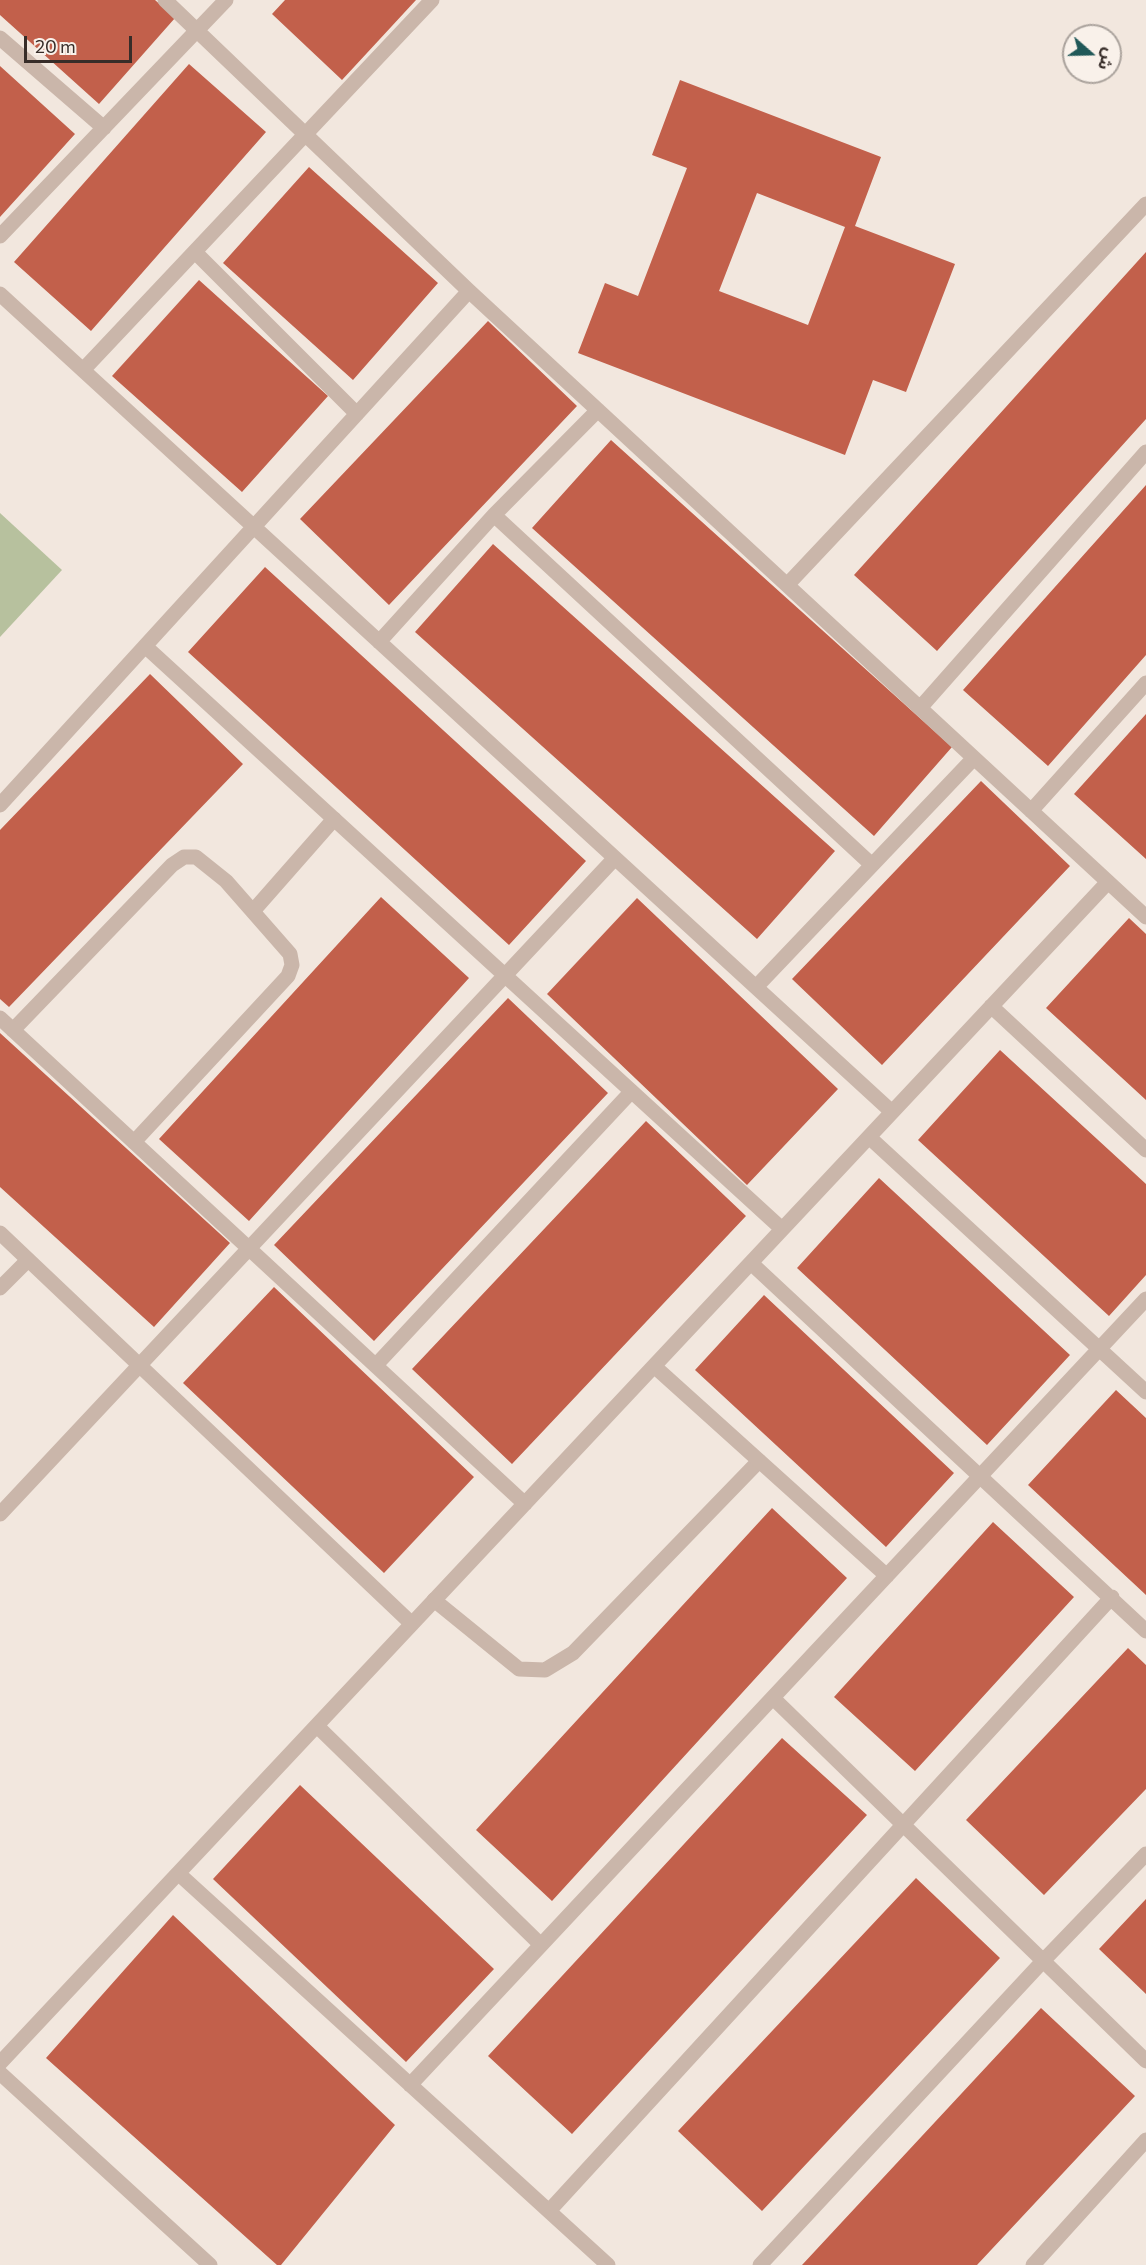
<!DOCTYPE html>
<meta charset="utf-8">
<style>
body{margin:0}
#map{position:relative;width:1146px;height:2265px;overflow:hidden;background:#f2e7de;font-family:Commissioner,"Noto Sans Arabic",sans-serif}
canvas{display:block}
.north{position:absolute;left:1062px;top:24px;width:60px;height:60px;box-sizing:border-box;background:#f9f1ea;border:2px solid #aba39d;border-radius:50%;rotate:110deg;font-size:16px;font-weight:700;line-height:24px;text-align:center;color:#372d29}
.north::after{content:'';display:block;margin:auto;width:21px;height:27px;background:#205858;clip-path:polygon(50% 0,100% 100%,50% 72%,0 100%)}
.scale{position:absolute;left:24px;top:36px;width:108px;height:27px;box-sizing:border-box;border:3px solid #372d29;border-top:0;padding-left:8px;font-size:18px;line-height:21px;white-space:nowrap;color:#372d29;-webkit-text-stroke:4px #f9f1ea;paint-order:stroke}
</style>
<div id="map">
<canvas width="1146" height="2265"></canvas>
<div class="north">ش</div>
<div class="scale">20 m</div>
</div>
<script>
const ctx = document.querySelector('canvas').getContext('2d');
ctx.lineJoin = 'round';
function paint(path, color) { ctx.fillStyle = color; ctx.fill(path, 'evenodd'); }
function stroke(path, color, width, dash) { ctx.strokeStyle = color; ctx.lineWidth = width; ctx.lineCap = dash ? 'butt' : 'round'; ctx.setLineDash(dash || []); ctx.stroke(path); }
paint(new Path2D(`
 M0 513 62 570 0 637Z`), '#b7c19e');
paint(new Path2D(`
 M0 0H155L175 18 99 104 0 15Z
 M285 0H416L342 80 272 14Z
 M189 64 266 132 91 331 14 262Z
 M0 66 75 134 0 217Z
 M680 80 881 157 855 226 955 264 906 392 873 380 845 455 578 353 605 283 638 296 687 168 652 155ZM757 193 845 227 808 325 719 291Z
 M309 167 438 283 353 380 223 263Z
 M1146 252V419L937 651 854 575Z
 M199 280 328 396 242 492 112 376Z
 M488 321 577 406 389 605 300 519Z
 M611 440 952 747 874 836 532 528Z
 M1146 485V655L1048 766 963 690Z
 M493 544 835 851 757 939 415 632Z
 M265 567 586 861 509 945 188 652Z
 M150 674 243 764 9 1007 0 999V830Z
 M1146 714V859L1074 794Z
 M981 781 1070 866 882 1065 792 979Z
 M381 897 469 978 249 1221 159 1139Z
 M637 898 838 1089 747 1185 547 994Z
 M1129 918 1146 934V1100L1046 1008Z
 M508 998 608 1093 374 1341 274 1245Z
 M0 1033 230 1243 154 1327 0 1187Z
 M1000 1050 1146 1184V1275L1109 1316 918 1140Z
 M646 1121 746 1216 512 1464 412 1369Z
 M879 1178 1070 1355 987 1445 797 1268Z
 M274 1287 474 1477 384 1573 183 1383Z
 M764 1295 954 1473 886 1547 695 1370Z
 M1116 1390 1146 1418V1595L1028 1485Z
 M772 1508 847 1578 552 1901 476 1830Z
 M993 1522 1074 1597 915 1771 834 1697Z
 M1128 1648 1146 1665V1789L1044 1895 966 1820Z
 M782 1738 867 1815 572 2134 488 2056Z
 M300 1785 494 1969 406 2062 213 1879Z
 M916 1878 1000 1958 762 2211 678 2131Z
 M1146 1899V1994L1099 1949Z
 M173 1915 395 2125 281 2265H277L46 2058Z
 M1041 2008 1135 2096 977 2265H802Z`), '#c2604b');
stroke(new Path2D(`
 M254 910 334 819
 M13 1030 172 865 184 857H196L226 881 290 954 292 965 288 976 134 1142
 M0 1288 28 1260
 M434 1600 519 1669 545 1670 573 1653 759 1461`), '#cab6aa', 15);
stroke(new Path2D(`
 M165 0 469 291 1146 917
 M0 38 104 128
 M0 236 226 0
 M195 252 357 414
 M0 294 892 1112
 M83 370 432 0
 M494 515 872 865
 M787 585 1146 204
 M379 642 494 515 598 410
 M145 646 782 1229
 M920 708 1146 452
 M0 805 469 291
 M1031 811 1146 683
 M756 987 974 758
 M991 1006 1146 1150
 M0 1018 525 1504
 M869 1137 1146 1392
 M0 1233 412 1624
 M751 1263 1146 1631
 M376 1365 631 1092
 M654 1366 887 1576
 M0 1514 615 858
 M773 1698 1146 2061
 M317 1726 541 1945
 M179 1874 608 2265
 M0 2063 1108 882
 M410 2085 1146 1299
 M549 2211 1112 1597
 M760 2265 1043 1961 1146 1854
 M1033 2265 1146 2140`), '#cab6aa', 15);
stroke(new Path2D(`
 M0 2073 210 2265`), '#cab6aa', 15);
</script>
